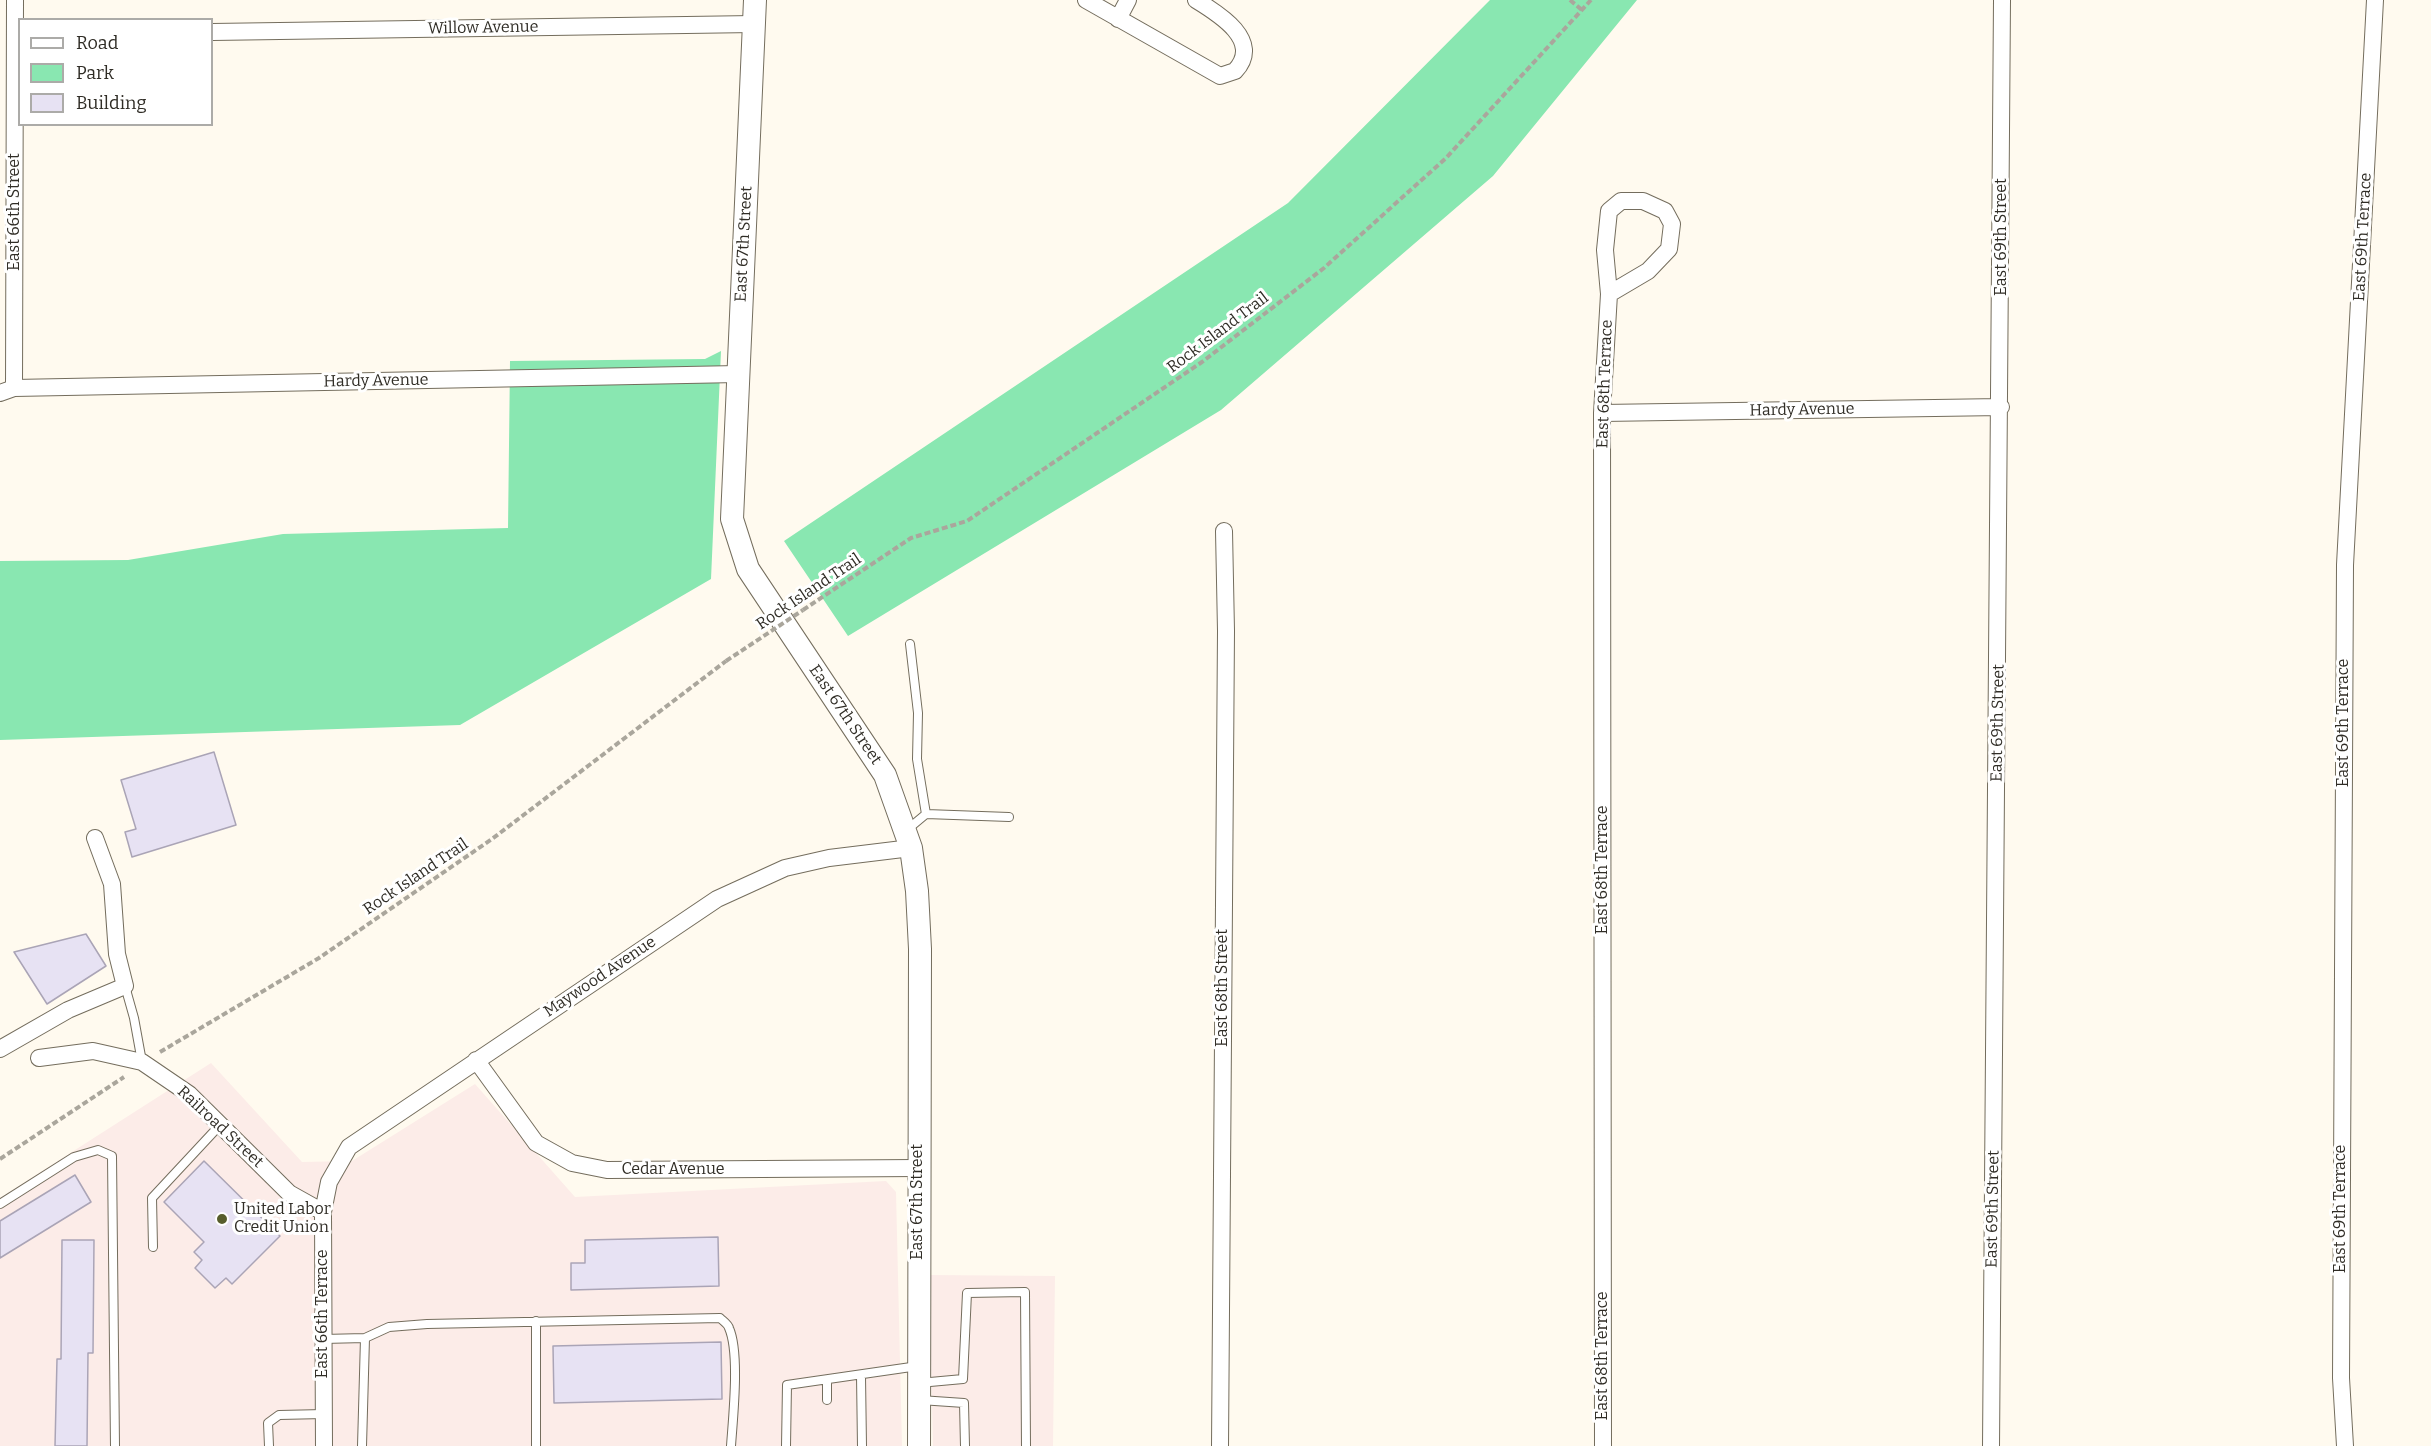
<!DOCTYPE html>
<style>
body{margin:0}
#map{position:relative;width:2431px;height:1446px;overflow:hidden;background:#fffaef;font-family:Bitter,serif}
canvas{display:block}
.legend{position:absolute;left:18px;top:18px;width:195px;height:108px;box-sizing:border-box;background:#fff;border:2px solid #acaba8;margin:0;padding:8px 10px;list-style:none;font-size:18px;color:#302d26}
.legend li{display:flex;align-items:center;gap:12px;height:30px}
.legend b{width:30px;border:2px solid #acaba8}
</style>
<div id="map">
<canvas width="2431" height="1446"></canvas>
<ul class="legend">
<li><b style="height:8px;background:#fff"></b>Road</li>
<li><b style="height:16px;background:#89e7b1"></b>Park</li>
<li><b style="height:16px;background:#e7e2f3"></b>Building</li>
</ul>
</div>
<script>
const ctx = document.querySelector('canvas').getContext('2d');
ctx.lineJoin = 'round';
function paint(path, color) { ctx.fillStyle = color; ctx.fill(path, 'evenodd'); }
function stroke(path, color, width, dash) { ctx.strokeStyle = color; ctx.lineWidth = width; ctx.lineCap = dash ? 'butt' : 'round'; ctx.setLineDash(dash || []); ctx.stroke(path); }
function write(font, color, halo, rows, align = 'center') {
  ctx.font = font + ' Bitter,serif'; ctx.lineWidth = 6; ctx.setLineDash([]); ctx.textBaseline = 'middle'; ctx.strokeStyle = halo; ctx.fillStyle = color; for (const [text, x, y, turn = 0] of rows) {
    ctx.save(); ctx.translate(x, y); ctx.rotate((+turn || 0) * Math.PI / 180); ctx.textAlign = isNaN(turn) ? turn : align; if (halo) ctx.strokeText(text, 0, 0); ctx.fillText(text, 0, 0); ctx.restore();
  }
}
paint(new Path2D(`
 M211 1063 302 1162 352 1161 475 1084 575 1197 886 1181 896 1192 902 1446H0V1198Z
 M929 1275 1055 1276 1053 1446H933Z`), '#fcece8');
paint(new Path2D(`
 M1490 0H1637L1493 176 1221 410 848 636 784 541 1288 203Z
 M721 351 711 579 460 725 0 740V561L128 560 283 534 508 528 510 361 705 359Z`), '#89e7b1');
const building = new Path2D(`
 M214 752 236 825 132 857 125 832 136 829 121 780Z
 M86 934 106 966 47 1004 14 952Z
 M204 1161 280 1236 232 1284 226 1278 215 1288 195 1268 202 1260 194 1252 204 1242 164 1202Z
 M75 1175 91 1202 0 1258V1221Z
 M718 1237 719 1286 571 1290V1263H585V1240Z
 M62 1240H94L93 1353H88L87 1446H55L57 1359H61Z
 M721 1342 722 1399 554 1403 553 1346Z`);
paint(building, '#e7e2f3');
stroke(building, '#aaa4b6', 1.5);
const lane = new Path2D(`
 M926 814 1009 817
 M908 829 926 814 917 759 918 713 910 644
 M125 986 134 1018 142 1062
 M0 1204 74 1157 98 1150 112 1156 115 1446
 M153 1247 152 1198 220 1125
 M323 1339 365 1338 389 1327 427 1324 720 1318C723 1321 728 1324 729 1328 740 1353 733 1417 731 1446
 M861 1376 862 1446
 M919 1383 963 1379 967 1293 1025 1292 1026 1446
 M827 1400V1381
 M920 1400 964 1403 965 1446
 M269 1446 268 1423 279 1415 324 1414
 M362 1446 365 1338
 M536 1446V1321
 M786 1446 787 1385 918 1366`);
const street = new Path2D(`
 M1086 0 1220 76 1235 71C1263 41 1219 14 1196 0
 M1118 19 1128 0
 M212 32 754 24
 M14 388 15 0
 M0 393 14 388 738 374
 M1602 413 2001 407
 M0 1049 68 1010 125 986 117 954 112 884 95 838
 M39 1058 93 1051 142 1062 189 1094 289 1193 323 1212
 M476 1060 536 1143 572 1163 607 1170 918 1168
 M324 1446 323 1212 329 1182 349 1147 717 899 785 868 829 858 911 848
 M1220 1446 1226 631 1224 531
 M1603 1446 1602 413 1609 294 1605 250 1609 211 1621 201H1643L1665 211 1672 224 1669 249 1648 271 1609 294
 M1991 1446 2002 0
 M2345 1446 2341 1378 2345 565 2375 0`);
const secondary = new Path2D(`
 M755 0 732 519 748 569 885 775 911 848 917 891 920 949 919 1446`);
stroke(lane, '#746d5d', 10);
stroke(street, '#746d5d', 18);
stroke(secondary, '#746d5d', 24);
stroke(new Path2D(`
 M1570 0 1582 10
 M803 610 911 538 967 521 1202 362 1324 268 1446 158 1591 0
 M160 1052 319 958 492 839 726 661
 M0 1159 124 1077`), '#aaa69c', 4, [6, 3]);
stroke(lane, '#fff', 8);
stroke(street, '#fff', 16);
stroke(secondary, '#fff', 22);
stroke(new Path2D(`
 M726 661 803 610`), '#aaa69c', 4, [6, 3]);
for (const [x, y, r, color] of [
 [222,1219,6,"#575d2c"]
]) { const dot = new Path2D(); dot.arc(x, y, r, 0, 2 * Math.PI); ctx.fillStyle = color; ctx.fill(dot); stroke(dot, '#fff', 2); }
write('16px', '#302d26', '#fff', [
 ["Willow Avenue",483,28,-1],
 ["East 66th Street",15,212,-90],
 ["East 69th Street",2002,237,-90],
 ["East 69th Terrace",2363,237,-87],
 ["East 67th Street",744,244,-87],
 ["Rock Island Trail",1218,333,-37],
 ["Hardy Avenue",376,381,-1],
 ["East 68th Terrace",1605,384,-88],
 ["Hardy Avenue",1802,410,-1],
 ["Rock Island Trail",809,592,-34],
 ["East 67th Street",845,715,56],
 ["East 69th Street",1998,723,-89],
 ["East 69th Terrace",2344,723,-90],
 ["East 68th Terrace",1603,870,-90],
 ["Rock Island Trail",416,877,-34],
 ["Maywood Avenue",600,977,-34],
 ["East 68th Street",1223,988,-90],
 ["Railroad Street",220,1127,43],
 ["Cedar Avenue",673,1170],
 ["East 67th Street",918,1202,-90],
 ["East 69th Street",1993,1209,-89],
 ["East 69th Terrace",2341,1209,-90],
 ["East 66th Terrace",323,1314,-90],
 ["East 68th Terrace",1603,1356,-90]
]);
write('16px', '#302d26', '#fff', [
 ["United Labor",234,1210],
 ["Credit Union",234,1228]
], 'left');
</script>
